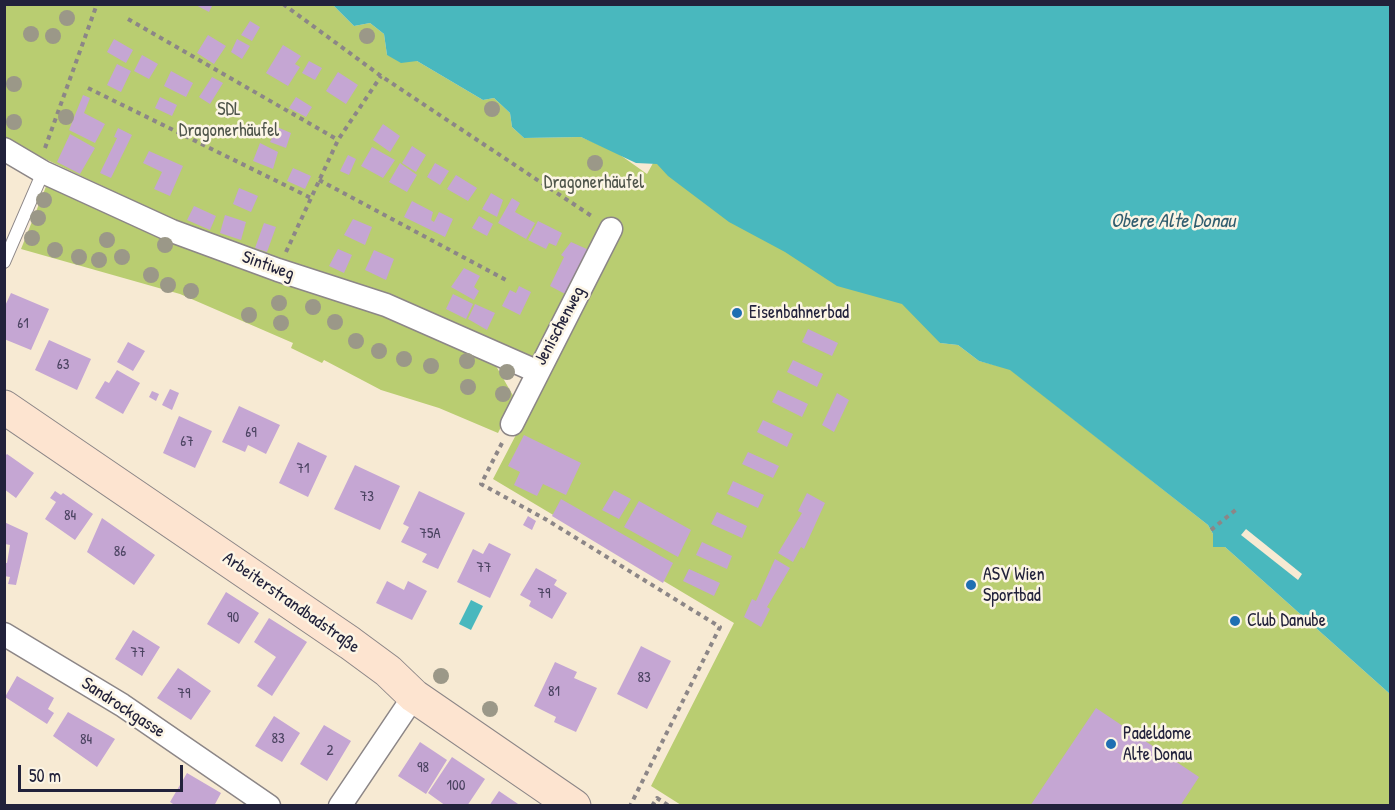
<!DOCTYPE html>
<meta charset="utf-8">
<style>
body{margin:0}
#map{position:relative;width:1395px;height:810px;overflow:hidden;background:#f7ead3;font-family:"Patrick Hand",sans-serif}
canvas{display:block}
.frame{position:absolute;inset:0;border:6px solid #22223b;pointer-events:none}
.scale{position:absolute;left:18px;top:765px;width:165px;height:27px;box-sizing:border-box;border:3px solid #22223b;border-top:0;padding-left:8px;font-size:18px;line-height:21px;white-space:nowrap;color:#22223b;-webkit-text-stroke:4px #fcf5e5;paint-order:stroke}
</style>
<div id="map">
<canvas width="1395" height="810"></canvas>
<div class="frame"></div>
<div class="scale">50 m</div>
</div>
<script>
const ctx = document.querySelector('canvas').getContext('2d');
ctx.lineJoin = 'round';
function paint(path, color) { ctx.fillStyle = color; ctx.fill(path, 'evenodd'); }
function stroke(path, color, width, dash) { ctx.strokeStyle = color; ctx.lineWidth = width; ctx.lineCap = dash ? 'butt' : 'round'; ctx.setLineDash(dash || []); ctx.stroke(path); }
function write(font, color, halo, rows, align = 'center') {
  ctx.font = font + ' "Patrick Hand",sans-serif'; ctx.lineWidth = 5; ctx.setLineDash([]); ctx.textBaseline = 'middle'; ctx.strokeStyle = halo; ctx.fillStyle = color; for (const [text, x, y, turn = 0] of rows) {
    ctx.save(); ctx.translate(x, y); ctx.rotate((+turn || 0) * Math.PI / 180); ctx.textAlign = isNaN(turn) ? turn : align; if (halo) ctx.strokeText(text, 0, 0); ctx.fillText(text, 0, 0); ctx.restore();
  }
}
paint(new Path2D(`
 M4 5H333L354 26 370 23 384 34 387 55 417 61 483 100 494 98 510 113 512 127 524 138 581 137 616 152 647 174 740 5 940 343 958 345 979 361 1010 369 1208 525 1213 534V546L1225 547 1390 694V805H681L651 786 734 623 493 479 545 379 535 362 317 271 189 227 5 140Z
 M49 179 382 310 492 359 515 399 498 433 439 408 381 390 324 360 322 363 291 348 293 343 180 294 21 249Z`), '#b9cd71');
paint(new Path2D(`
 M333 5H1390V694L1225 547H1213V534L1208 525 1010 370 979 361 958 345 940 343 902 304 837 286 785 252 729 222 668 176 657 164 636 163 581 137 524 138 512 127 510 113 494 98 483 100 417 61 401 63 387 55 384 34 370 23 354 26Z
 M471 600 483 606 471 630 459 624Z`), '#49b8be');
paint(new Path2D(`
 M1246 529 1302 574 1298 580 1241 535Z`), '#f7ead3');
paint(new Path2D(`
 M194 4H213L209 12Z
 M250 21 260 27 252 41 241 35Z
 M208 35 226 46 214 64 197 53Z
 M114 39 133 50 126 63 107 52Z
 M237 39 250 46 242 59 231 52Z
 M283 45 301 56 295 64 300 67 288 86 266 73Z
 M142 55 158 64 149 79 134 71Z
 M309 61 322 68 315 80 302 73Z
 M117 64 131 71 121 92 107 85Z
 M171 71 193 83 186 97 164 86Z
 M338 72 358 85 346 104 326 91Z
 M212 77 223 83 210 104 199 97Z
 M83 95 90 98 84 113 105 124 95 143 69 130Z
 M160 97 177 105 172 116 155 108Z
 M296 97 312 107 306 117 289 108Z
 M383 124 400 136 390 152 373 140Z
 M277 127 291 133 286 148 270 142Z
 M118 128 132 135 111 178 100 173 117 138 114 137Z
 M70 134 95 148 80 174 57 162Z
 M260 143 278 152 273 169 253 161Z
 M412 146 426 155 416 172 402 163Z
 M372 147 395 160 383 178 361 166Z
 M149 151 183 166 170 196 154 189 162 172 143 163Z
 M348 155 356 159 349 175 340 171Z
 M400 163 417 175 407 192 389 182Z
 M435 163 449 171 440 185 427 177Z
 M293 168 311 176 305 189 287 181Z
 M456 175 477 188 468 201 447 189Z
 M239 188 258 196 251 212 233 204Z
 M491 193 503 200 497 217 482 209Z
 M512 198 520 203 515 212 535 223 526 239 498 223Z
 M412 201 433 212 431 220 434 222 439 212 453 219 445 237 404 217Z
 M194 206 216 216 210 230 187 220Z
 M225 215 246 222 241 240 220 233Z
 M479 216 493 224 487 236 472 228Z
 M353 219 372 227 365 245 344 235Z
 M538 221 562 233 556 246 549 243 546 249 528 240Z
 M264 223 276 227 267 252 255 248Z
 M571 242 589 250 567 295 550 286 564 257 561 255Z
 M338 249 352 255 344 273 329 266Z
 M374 250 394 259 386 280 365 270Z
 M464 268 480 276 474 287 479 291 474 300 451 287Z
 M519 286 531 292 520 315 502 306 510 290 516 293Z
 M11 293 49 309 31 350 4 339V308Z
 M453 294 473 304 466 319 446 309Z
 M475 304 495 313 487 330 468 319Z
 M808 329 838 343 832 356 802 342Z
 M49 340 91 359 77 390 35 370Z
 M128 342 145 351 133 371 117 362Z
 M793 360 823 374 817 387 787 372Z
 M117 370 140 383 123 414 95 398 105 381 109 383Z
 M170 389 179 393 172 410 162 405Z
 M778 390 808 404 802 417 772 402Z
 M152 391 159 394 156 401 149 397Z
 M837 393 849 400 834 432 822 425Z
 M239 406 280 425 266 454 248 445 245 452 222 442Z
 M179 416 212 431 195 468 163 453Z
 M763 420 793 434 787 447 757 432Z
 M524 435 581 463 566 495 543 484 537 496 514 485 520 472 508 466Z
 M298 442 327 456 308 497 279 483Z
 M748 452 779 466 773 478 742 464Z
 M7 454 34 473 16 498 4 489V457Z
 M355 465 400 486 380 530 334 509Z
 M733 481 764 495 758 508 727 494Z
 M614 490 631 499 619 519 602 510Z
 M55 491 61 495 63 493 93 514 75 540 45 519 56 502 50 498Z
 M419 491 465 513 438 569 422 562 427 554 401 542 409 527 403 524Z
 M807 493 825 503 804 549 801 547 793 562 778 553 802 513 798 511Z
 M561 499 673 563 663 583 552 516Z
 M639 501 691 530 678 557 624 527Z
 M717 512 747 526 742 538 711 524Z
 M528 516 536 521 532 530 523 525Z
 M102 518 155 555 134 585 87 552Z
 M4 522 28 533 16 585 8 584 10 577 4 576V563H7L10 545 5 544Z
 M702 542 732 556 727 569 696 555Z
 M489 543 511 554 490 598 457 582 473 549 483 554Z
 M775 559 790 568 767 607 770 609 761 627 744 617 752 599 756 601Z
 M536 568 557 580 554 585 567 593 552 619 529 606 531 601 520 595Z
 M689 569 720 583 714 596 683 581Z
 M387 581 404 590 408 581 427 591 412 620 376 603Z
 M226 592 259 613 239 644 207 624Z
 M269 618 307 642 272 696 257 686 276 657 254 642Z
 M133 630 160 647 142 676 115 659Z
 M641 646 671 661 647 709 617 694Z
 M555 662 577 672 574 678 597 688 576 732 554 722 556 717 534 706Z
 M178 668 211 691 191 720 157 698Z
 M17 676 54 698 48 709 54 713 47 724 5 697Z
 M1096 708 1199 777 1180 806H1030Z
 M68 712 115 739 97 767 53 736Z
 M274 716 300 733 282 762 255 746Z
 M324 725 351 741 327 781 300 764Z
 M420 742 447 760 426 794 398 776Z
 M452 757 485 779 467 806H446L428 793Z
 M187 773 221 793 214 806H176L170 802Z
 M499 791 521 806H489Z`), '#c5a6d3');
const lane = new Path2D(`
 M4 262 43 172`);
const street = new Path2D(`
 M4 149 43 172 172 231 278 270 386 305 536 371
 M512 424 611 229
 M4 634 122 705 269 806
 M340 806 414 696`);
const secondary = new Path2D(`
 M4 407 350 643 388 671 414 696 574 806`);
stroke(lane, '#8c8687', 14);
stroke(street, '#8c8687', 25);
stroke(secondary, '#8c8687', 35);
stroke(new Path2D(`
 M283 4 381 76 593 217
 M128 19 338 140
 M88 88 311 198
 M45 148 97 4
 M319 180 506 280
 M286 252 338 140 381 76
 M502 443 481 484 547 520 720 627 630 806
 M1211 530 1238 508
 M652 806 657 798 669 806`), '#8c8687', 4, [4.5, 4.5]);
stroke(lane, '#fff', 12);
stroke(street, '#fff', 22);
stroke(secondary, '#fde4d0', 33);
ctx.fillStyle = '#9b9888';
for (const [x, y] of [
 [67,18],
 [31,34],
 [53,36],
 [367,36],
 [14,84],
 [492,109],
 [66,117],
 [14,122],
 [595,163],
 [44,200],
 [38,218],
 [32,238],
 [107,240],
 [165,245],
 [55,250],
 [79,257],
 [122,257],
 [99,260],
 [151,275],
 [168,285],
 [191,291],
 [279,303],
 [313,307],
 [249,315],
 [335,322],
 [281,323],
 [356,341],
 [379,351],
 [404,359],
 [467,361],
 [431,366],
 [507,372],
 [468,387],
 [503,394],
 [441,676],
 [490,709]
]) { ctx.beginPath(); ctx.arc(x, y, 8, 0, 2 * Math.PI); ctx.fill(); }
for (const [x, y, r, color] of [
 [737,313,6,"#1f6fb2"],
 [971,585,6,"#1f6fb2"],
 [1235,621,6,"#1f6fb2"],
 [1111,744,6,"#1f6fb2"]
]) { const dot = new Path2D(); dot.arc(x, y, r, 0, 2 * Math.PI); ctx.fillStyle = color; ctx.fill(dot); stroke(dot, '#fcf5e5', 2); }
write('15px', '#4b4361', null, [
 ["61",23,324],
 ["63",63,365],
 ["69",251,433],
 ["67",187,442],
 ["71",303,469],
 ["73",367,497],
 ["84",70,516],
 ["75A",430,534],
 ["86",120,552],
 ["77",484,568],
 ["79",544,594],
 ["90",233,618],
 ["77",138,653],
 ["83",644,678],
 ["81",554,692],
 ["79",184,694],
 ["83",278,739],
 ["84",86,740],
 ["2",330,751],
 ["98",423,768],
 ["100",456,786]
]);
write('18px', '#4f554b', '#fcf5e5', [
 ["SDL",229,110],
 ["Dragonerhäufel",229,131],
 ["Dragonerhäufel",594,183]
]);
write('18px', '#22223b', '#fcf5e5', [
 ["Sintiweg",268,266,20],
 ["Jenischenweg",560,326,-62],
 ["Arbeiterstrandbadstraße",291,603,35],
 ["Sandrockgasse",123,708,33]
]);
write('18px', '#22223b', '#fcf5e5', [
 ["Eisenbahnerbad",749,313],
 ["ASV Wien",983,575],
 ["Sportbad",983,596],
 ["Club Danube",1247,621],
 ["Padeldome",1123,734],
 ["Alte Donau",1123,755]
], 'left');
write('italic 20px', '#325e6f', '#fcf5e5', [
 ["Obere Alte Donau",1173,222]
]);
</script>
